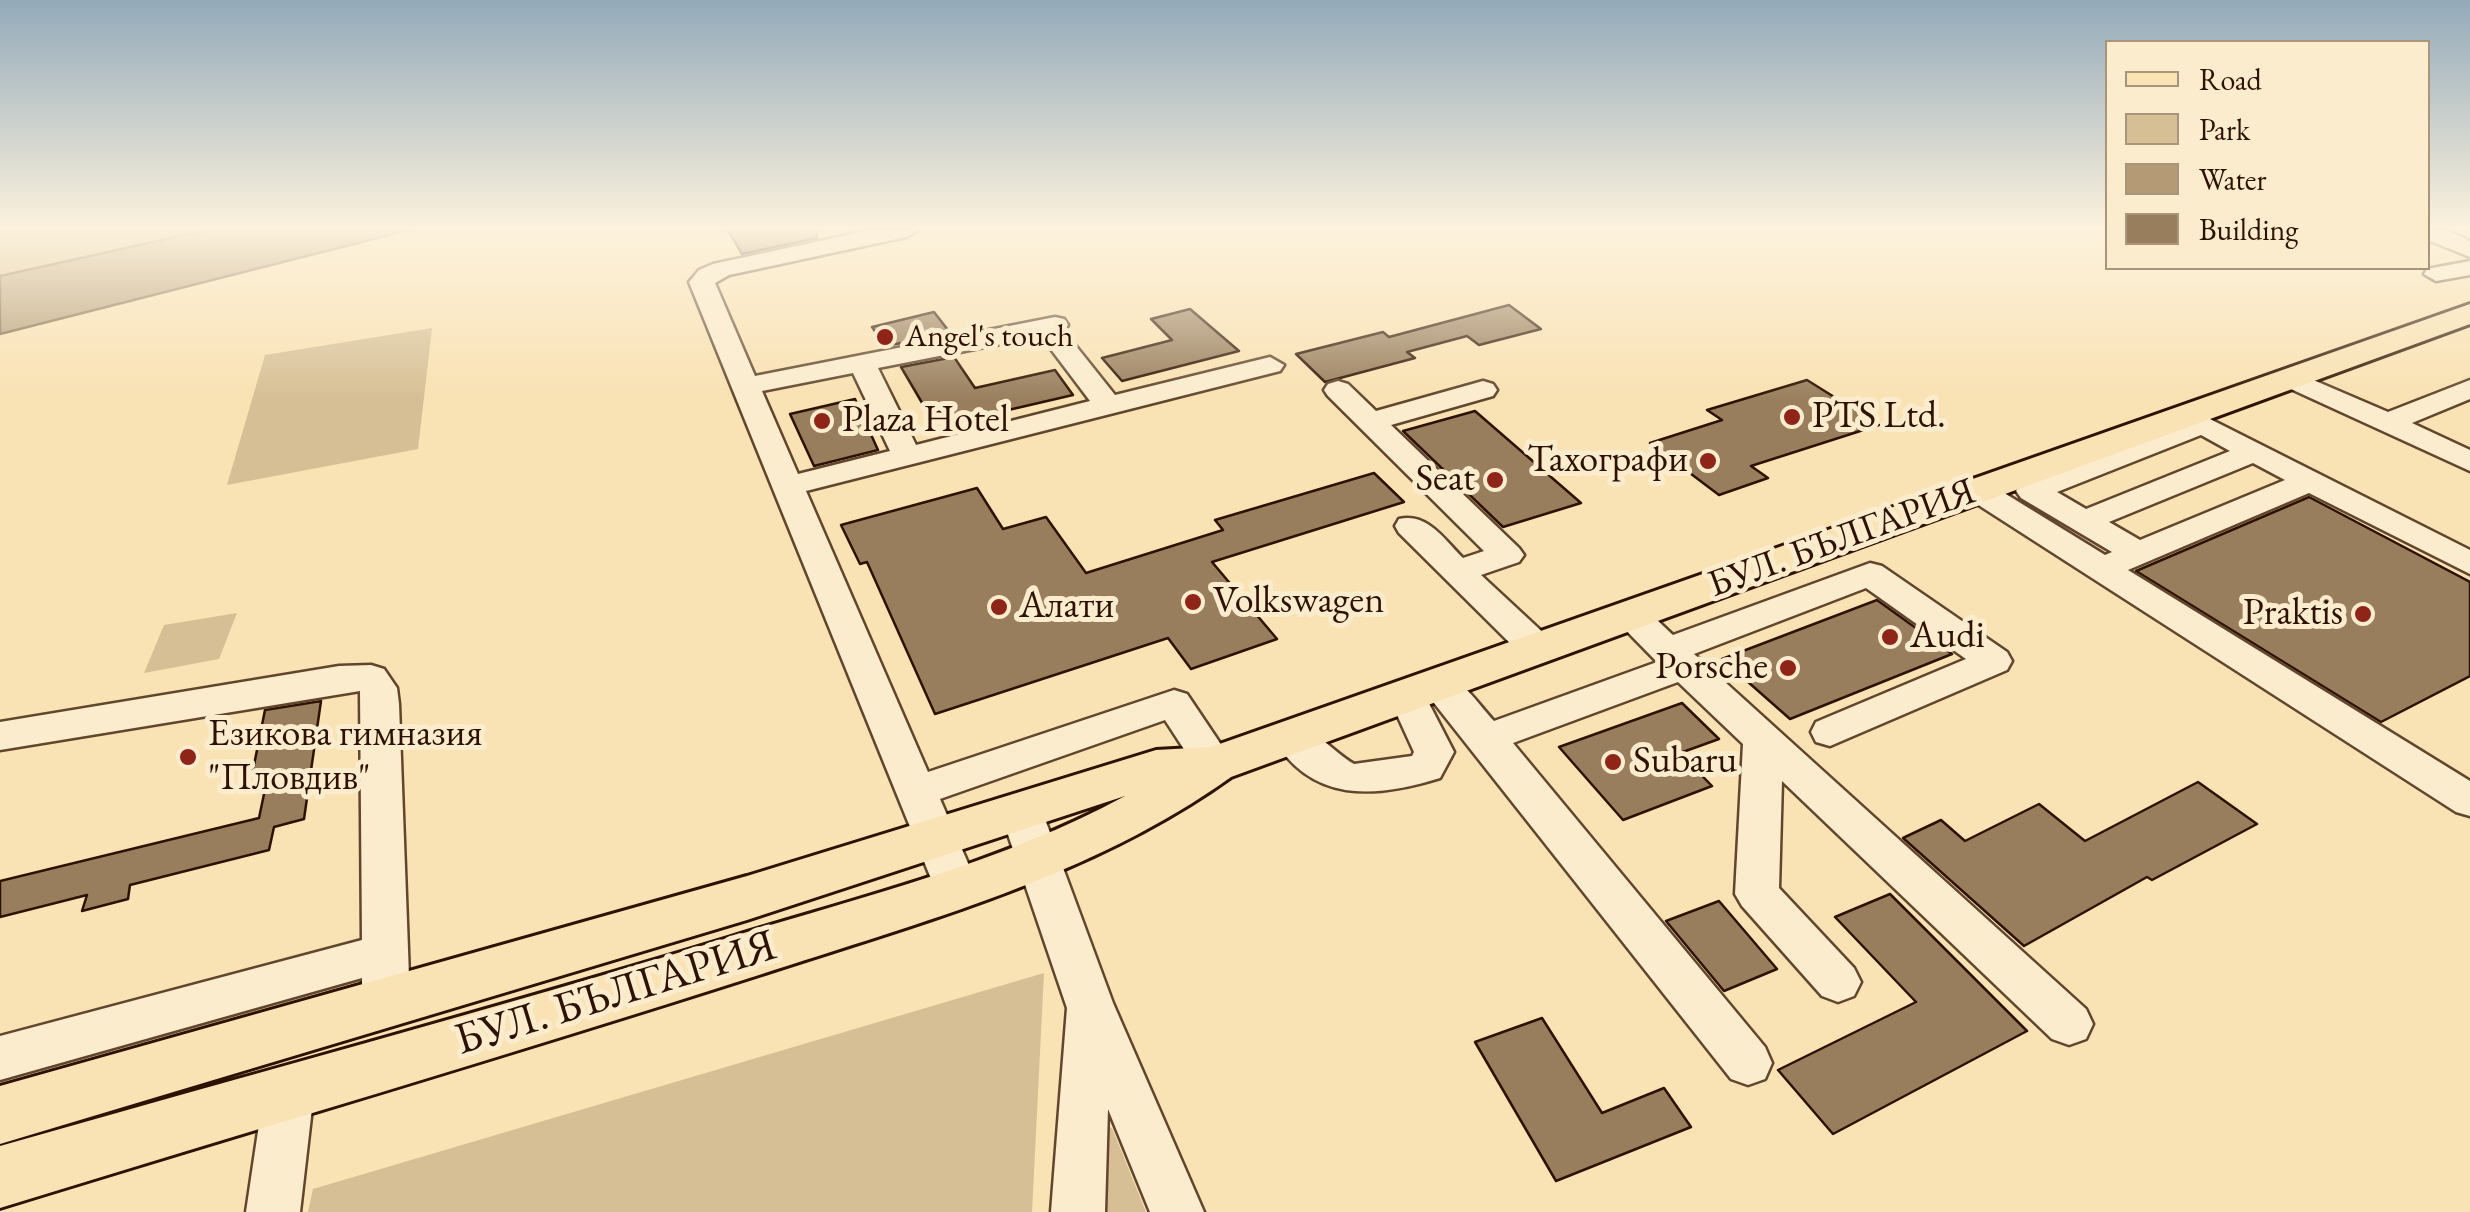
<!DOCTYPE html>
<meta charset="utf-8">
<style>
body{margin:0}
#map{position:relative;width:2470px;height:1212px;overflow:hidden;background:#f9e2b3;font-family:"EB Garamond",serif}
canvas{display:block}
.legend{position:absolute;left:2105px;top:40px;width:325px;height:230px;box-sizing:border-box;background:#fbecce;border:2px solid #a9957c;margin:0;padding:12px 18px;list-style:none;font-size:30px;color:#2e1200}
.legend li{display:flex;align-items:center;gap:20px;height:50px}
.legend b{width:50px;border:2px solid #a9957c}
</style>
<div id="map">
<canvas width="2470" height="1212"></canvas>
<ul class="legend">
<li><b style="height:12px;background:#f9e2b3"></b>Road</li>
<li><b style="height:28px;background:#d6bf95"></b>Park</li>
<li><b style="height:28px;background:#b49b76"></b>Water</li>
<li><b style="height:28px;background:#987e5d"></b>Building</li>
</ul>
</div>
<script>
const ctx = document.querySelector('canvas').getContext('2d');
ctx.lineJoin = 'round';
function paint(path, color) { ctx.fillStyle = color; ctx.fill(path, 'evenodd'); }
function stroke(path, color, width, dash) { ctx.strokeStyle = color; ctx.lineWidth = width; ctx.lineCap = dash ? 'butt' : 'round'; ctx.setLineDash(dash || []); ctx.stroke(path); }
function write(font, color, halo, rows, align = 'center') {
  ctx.font = font + ' "EB Garamond",serif'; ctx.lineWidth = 10; ctx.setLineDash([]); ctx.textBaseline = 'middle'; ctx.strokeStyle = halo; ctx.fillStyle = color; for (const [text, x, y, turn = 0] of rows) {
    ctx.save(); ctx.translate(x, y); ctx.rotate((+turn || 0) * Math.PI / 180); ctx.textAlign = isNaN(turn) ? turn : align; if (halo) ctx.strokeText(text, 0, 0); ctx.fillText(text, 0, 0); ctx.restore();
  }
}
paint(new Path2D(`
 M0 230H207L0 276Z
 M432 328 418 449 227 485 265 355Z
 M237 613 219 659 144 673 164 625Z
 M1044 973 1032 1212H308L313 1189Z
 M1103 1127 1112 1128 1146 1212H1093Z`), '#d6bf95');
const water = new Path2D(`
 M207 230H409L0 334V276Z`);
paint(water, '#b49b76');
stroke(water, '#7e6447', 2.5);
const building = new Path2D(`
 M728 230H816L817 238 742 254Z
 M1509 305 1541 329 1479 345 1467 336 1407 352 1415 358 1325 382 1296 354 1383 332 1389 337Z
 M1190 309 1239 351 1122 381 1102 358 1172 340 1151 319Z
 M934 312 948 330 938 333 940 336 885 346 872 327Z
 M954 357 975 388 1055 370 1073 395 948 424 940 411 928 413 901 367Z
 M1807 380 1879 425 1751 466 1768 478 1719 495 1650 443 1722 420 1707 410Z
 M855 399 878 450 814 466 790 414Z
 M1475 411 1581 503 1503 527 1403 431Z
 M1374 473 1404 502 1212 562 1277 639 1191 669 1168 638 935 714 867 562 860 564 841 525 977 488 1003 529 1046 517 1086 573 1223 530 1215 520Z
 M2309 497 2470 582V676L2381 722 2136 571Z
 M1877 600 1952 654 1790 719 1722 659Z
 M321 701 304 819 274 827 269 850 130 885 128 899 82 911 87 895 0 917V881L259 818 269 770 252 775 265 710Z
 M1682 703 1719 739 1680 753 1712 786 1623 820 1559 747Z
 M2198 782 2257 824 2152 880 2147 877 2024 946 1903 838 1941 820 1965 841 2039 804 2085 841Z
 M1890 894 2027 1031 1833 1134 1778 1070 1916 1002 1835 917Z
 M1719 901 1777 969 1724 991 1666 921Z
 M1542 1018 1602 1113 1664 1088 1691 1127 1556 1181 1475 1042Z`);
paint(building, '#987e5d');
stroke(building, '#2e1200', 2.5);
const minor = new Path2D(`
 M871 230H918L906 237 729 275 715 283 755 376 1055 317 1064 319 1068 325 1064 331 1115 395 1270 357 1284 365 1280 371 806 491 928 772 1174 690 1187 694 1234 764 1228 774 1214 779 1200 774 1165 720 940 799 978 886 971 898 956 903 941 898 934 886 689 282 699 270 713 264ZM1041 336 1090 401 916 445 878 368ZM853 373 890 451 798 474 762 391Z
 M2428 230H2446L2470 241V257L2428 240Z
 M2470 261V275L2436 281 2424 274 2427 269Z
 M2290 370 2388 412 2470 380V399L2412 423 2470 450V471L2280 384 2276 378 2280 372Z
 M1338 381 1348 384 1376 411 1483 381 1493 384 1497 390 1493 396 1391 425 1519 548 1524 555 1519 562 1481 575 1550 639 1555 648 1550 657 1537 660 1524 657 1399 533 1395 526 1399 519C1427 512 1445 540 1463 558L1484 551 1328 396 1324 390 1328 384Z
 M2202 415 2470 550V574L2309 493 2128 570 2470 781V816L2456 812 1966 497 1961 490 1966 483H1988L2105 555 2112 552 2021 498 2016 491 2021 484ZM2201 435 2230 451 2086 509 2057 492ZM2253 463 2285 480 2140 540 2109 522Z
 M1870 563 1882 566 2007 652 2012 661 2007 670 1830 746 1816 742 1811 732 1816 722 1966 659 1866 588 1694 654 2086 1009 2093 1024 2086 1039 2069 1045 2052 1039 1782 781 1779 888 1854 968 1861 982 1854 996 1838 1002 1822 996 1742 906 1735 894 1743 744 1678 682 1513 743 1765 1047 1772 1063 1765 1079 1748 1085 1731 1079 1419 684 1425 675C1456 666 1474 700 1494 721L1657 662 1611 615 1617 607C1642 600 1655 619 1673 635Z
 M371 665 384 669 397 688 399 704 410 1004 403 1018 386 1024 369 1018 362 1004V978L0 1080V1036L362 940 360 691 0 750V722L339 666Z
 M1407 682 1420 686 1454 752 1440 778C1375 798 1311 804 1272 736L1277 726C1308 717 1328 749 1354 764L1412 756 1414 752 1388 695 1394 686Z
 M1021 795 1036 800 1042 811 1113 1003 1204 1212H1150L1108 1109 1105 1212H1051L1067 1008 1000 811 1006 800Z
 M289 1068 307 1075 314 1091 300 1212H246L264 1091 271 1075Z`);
const major = new Path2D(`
 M2470 304V324L1231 777C1092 877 921 922 759 975 507 1056 253 1130 0 1208V1146C245 1076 491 1010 734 936 865 896 1004 862 1125 796L747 920 0 1144V1086L747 876 1156 750 1211 747Z`);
stroke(minor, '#61462d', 5);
stroke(major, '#2e1200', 6);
paint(minor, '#fbecce');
paint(major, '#f9e2b3');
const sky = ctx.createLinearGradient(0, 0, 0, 400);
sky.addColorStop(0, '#93aaba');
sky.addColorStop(0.57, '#fcf2dd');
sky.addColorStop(1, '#fcf2dd00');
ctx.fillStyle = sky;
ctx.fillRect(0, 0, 2470, 400);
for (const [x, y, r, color] of [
 [885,337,10,"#8f2418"],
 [1792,417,10,"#8f2418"],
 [822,421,10,"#8f2418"],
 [1708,461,10,"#8f2418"],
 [1495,480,10,"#8f2418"],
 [1193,602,10,"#8f2418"],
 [999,607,10,"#8f2418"],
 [2363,614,10,"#8f2418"],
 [1890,637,10,"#8f2418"],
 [1788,668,10,"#8f2418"],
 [188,757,10,"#8f2418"],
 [1613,762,10,"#8f2418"]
]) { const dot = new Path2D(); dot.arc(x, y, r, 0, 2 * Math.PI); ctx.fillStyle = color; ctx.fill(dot); stroke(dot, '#fbecce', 4); }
write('32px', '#2e1200', '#fbecce', [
 ["Angel's touch",905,337]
], 'left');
write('38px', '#2e1200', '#fbecce', [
 ["PTS Ltd.",1812,417],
 ["Plaza Hotel",842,421],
 ["Тахографи",1688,461,"right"],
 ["Seat",1475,480,"right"],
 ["Volkswagen",1213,602],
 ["Алати",1019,607],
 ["Praktis",2343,614,"right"],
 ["Audi",1910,637],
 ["Porsche",1768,668,"right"],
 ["Езикова гимназия",208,735],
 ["\"Пловдив\"",208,779],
 ["Subaru",1633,762]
], 'left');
write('38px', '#2e1200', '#fbecce', [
 ["БУЛ. БЪЛГАРИЯ",1842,539,-20]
]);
write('45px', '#2e1200', '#fbecce', [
 ["БУЛ. БЪЛГАРИЯ",616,994,-17]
]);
</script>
